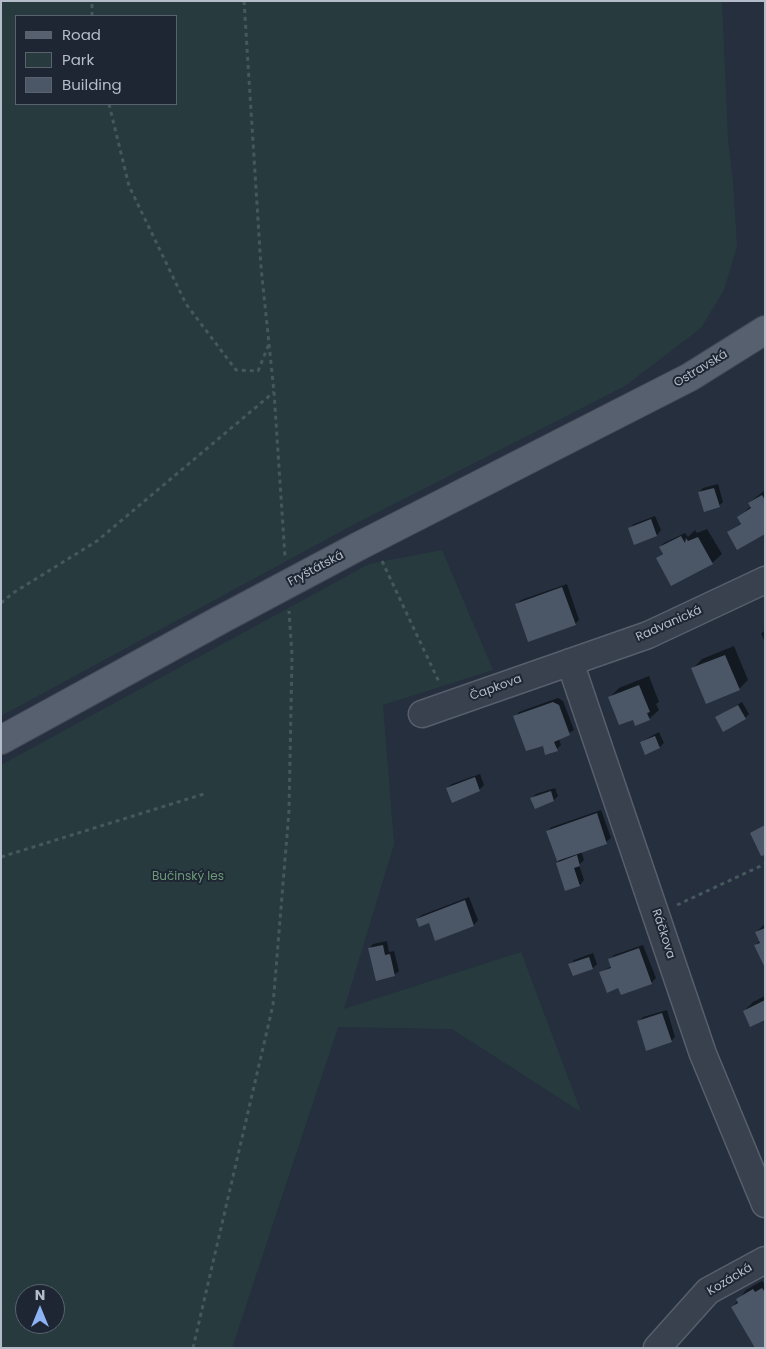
<!DOCTYPE html>
<meta charset="utf-8">
<style>
body{margin:0}
#map{position:relative;width:766px;height:1349px;overflow:hidden;background:#252f3e;font-family:Poppins,sans-serif}
canvas{display:block}
.frame{position:absolute;inset:0;border:2px solid #b5bcc9;pointer-events:none}
.legend{position:absolute;left:15px;top:15px;width:162px;height:90px;box-sizing:border-box;background:#1e2633;border:1px solid #5a626f;margin:0;padding:6px 9px;list-style:none;font-size:15px;color:#b5bcc9}
.legend li{display:flex;align-items:center;gap:10px;height:25px}
.legend b{width:25px;border:1px solid #5a626f}
.north{position:absolute;left:15px;top:1284px;width:50px;height:50px;box-sizing:border-box;background:#1e2633;border:1px solid #5a626f;border-radius:50%;rotate:0deg;font-size:14px;font-weight:700;line-height:20px;text-align:center;color:#b5bcc9}
.north::after{content:'';display:block;margin:auto;width:18px;height:22px;background:#8eb3f5;clip-path:polygon(50% 0,100% 100%,50% 72%,0 100%)}
</style>
<div id="map">
<canvas width="766" height="1349"></canvas>
<div class="frame"></div>
<ul class="legend">
<li><b style="height:6px;background:#57606e"></b>Road</li>
<li><b style="height:14px;background:#273b3f"></b>Park</li>
<li><b style="height:14px;background:#4b5667"></b>Building</li>
</ul>
<div class="north">N</div>
</div>
<script>
const ctx = document.querySelector('canvas').getContext('2d');
ctx.lineJoin = 'round';
function paint(path, color) { ctx.fillStyle = color; ctx.fill(path, 'evenodd'); }
function stroke(path, color, width, dash) { ctx.strokeStyle = color; ctx.lineWidth = width; ctx.lineCap = dash ? 'butt' : 'round'; ctx.setLineDash(dash || []); ctx.stroke(path); }
function write(font, color, halo, rows, align = 'center') {
  ctx.font = font + ' Poppins,sans-serif'; ctx.lineWidth = 4; ctx.setLineDash([]); ctx.textBaseline = 'middle'; ctx.strokeStyle = halo; ctx.fillStyle = color; for (const [text, x, y, turn = 0] of rows) {
    ctx.save(); ctx.translate(x, y); ctx.rotate((+turn || 0) * Math.PI / 180); ctx.textAlign = isNaN(turn) ? turn : align; if (halo) ctx.strokeText(text, 0, 0); ctx.fillText(text, 0, 0); ctx.restore();
  }
}
paint(new Path2D(`
 M1 1H722L728 140 733 183 737 246 724 290 701 328 625 386 349 527 1 716ZM16 16H176V104H16Z
 M442 550 493 670 383 705 394 844 344 1009 521 952 581 1112 452 1029 338 1027 232 1348H1V765L369 564ZM25 1294H55V1324H25Z`), '#273b3f');
paint(new Path2D(`
 M718 484 723 502 719 506 699 492 703 488Z
 M765 490V533L728 532 741 523 738 518 751 506 749 503Z
 M655 516 661 530 657 535 635 543 630 528 634 524Z
 M707 529 722 554 712 563 658 558 663 553 660 547 664 543 685 533 688 537 695 530 697 533Z
 M567 584 579 620 575 624 517 604 521 600Z
 M765 630V641L761 634Z
 M734 646 748 680 739 689 693 668 702 659Z
 M649 676 659 702 656 704 659 710 649 719 633 718 610 697 619 688Z
 M558 698 563 701 574 730 559 739 561 745 557 749 515 717 519 712Z
 M742 702 749 714 745 718H716Z
 M659 732 664 743 660 747 641 742Z
 M480 774 484 785 479 790 467 794 447 788 452 784Z
 M555 788 558 796 554 800 535 807 532 798 536 794Z
 M601 810 611 838 606 842 581 851 584 860 579 865 584 880 580 885 566 889 557 863 563 857 547 831 552 827Z
 M469 897 478 920 474 925 436 939 429 922 417 919 422 915Z
 M765 924V965L755 945 760 941 756 932Z
 M387 941 389 952 394 951 399 971 394 975 369 949 373 944Z
 M643 945 656 978 651 983 601 972 612 966 610 959 614 955Z
 M593 953 597 964 593 968 570 965 574 960Z
 M765 996V1019L744 1011 753 1002Z
 M667 1010 675 1037 671 1041 638 1022 643 1017Z
 M762 1281 765 1284V1348L732 1308 746 1290Z`), '#0007');
paint(new Path2D(`
 M714 488 720 507 704 512 698 492Z
 M762 495 765 500V534L737 550 727 532 741 524 737 517 751 508 748 503Z
 M651 519 657 536 634 545 628 528Z
 M681 536 685 543 686 538 688 541 698 537 713 564 671 586 656 558 663 554 659 547Z
 M562 587 576 625 528 642 515 604Z
 M725 655 740 690 706 704 691 668Z
 M639 685 650 712 647 713 650 720 635 726 633 720 619 725 608 697Z
 M553 702 559 705 570 735 554 742 558 751 545 755 543 746 526 751 513 716Z
 M738 705 746 719 723 732 715 717Z
 M655 736 660 748 645 755 640 742Z
 M475 777 480 791 452 803 446 788Z
 M551 791 554 801 535 809 530 798Z
 M597 813 607 844 557 861 546 831Z
 M765 825V855L761 856 750 833Z
 M577 855 580 866 574 868 580 886 565 891 556 863Z
 M465 900 474 926 435 941 429 923 419 927 416 919Z
 M765 928V968L754 945 760 943 755 932Z
 M383 945 385 955 390 954 395 976 376 981 368 948Z
 M639 948 652 984 621 995 618 988 607 993 599 972 611 968 608 959Z
 M589 957 593 969 573 976 568 964Z
 M765 1000V1020L750 1027 743 1011Z
 M662 1013 672 1042 646 1051 637 1021Z
 M762 1288 765 1292V1348H755L731 1307 738 1303 736 1299 753 1289 755 1292Z`), '#4b5667');
const minor = new Path2D(`
 M570 662 703 1054 765 1204
 M422 714 648 635 765 580
 M657 1348 708 1291 765 1260`);
const major = new Path2D(`
 M359 546 690 377 765 330
 M1 740 220 620`);
stroke(minor, '#575f6c', 29);
stroke(major, '#424a57', 30);
stroke(new Path2D(`
 M244 1 261 267 274 392 285 557
 M92 16V1
 M109 104 129 186 186 304 236 370 258 371 269 344
 M382 561 439 682
 M1 603 13 593 97 541 274 392
 M1 857 207 793
 M677 905 765 864
 M193 1348 273 1005 289 811 292 655 289 611`), '#45585c', 3, [4, 4]);
stroke(minor, '#39414e', 26);
stroke(major, '#57606e', 28);
const majorBridge = new Path2D(`
 M220 620 359 546`);
stroke(majorBridge, '#424a57', 30, []);
stroke(majorBridge, '#57606e', 28);
write('12px', '#b5bcc9', '#1e2633', [
 ["Ostravská",701,369,-31],
 ["Fryštátská",316,569,-28],
 ["Radvanická",669,624,-24],
 ["Čapkova",496,688,-20],
 ["Ráčkova",663,934,72],
 ["Kozácká",730,1280,-31]
]);
write('12px', '#6d9978', '#1e2633', [
 ["Bučinský les",188,877]
]);
</script>
